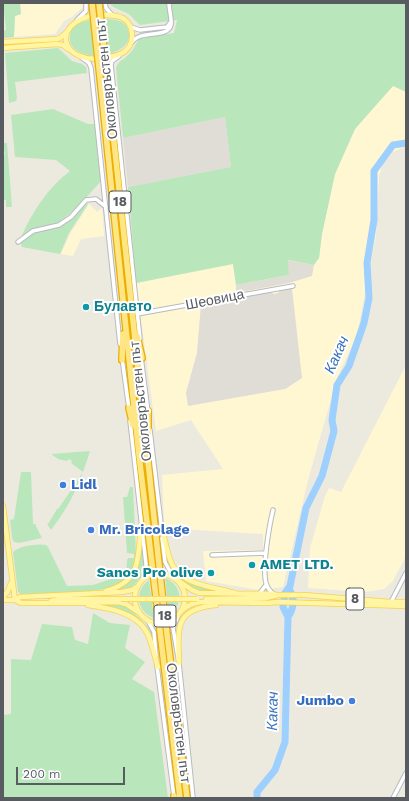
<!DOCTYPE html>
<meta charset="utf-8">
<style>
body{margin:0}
#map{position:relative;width:409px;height:801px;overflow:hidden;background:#eceadf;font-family:"Work Sans",sans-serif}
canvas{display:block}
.frame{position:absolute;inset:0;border:4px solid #585c61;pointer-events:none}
.scale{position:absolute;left:16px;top:767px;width:109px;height:18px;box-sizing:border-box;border:2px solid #585c61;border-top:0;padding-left:5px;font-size:12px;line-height:14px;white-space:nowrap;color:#585c61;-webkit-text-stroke:3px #fff;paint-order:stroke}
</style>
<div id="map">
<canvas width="409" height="801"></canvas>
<div class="frame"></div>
<div class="scale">200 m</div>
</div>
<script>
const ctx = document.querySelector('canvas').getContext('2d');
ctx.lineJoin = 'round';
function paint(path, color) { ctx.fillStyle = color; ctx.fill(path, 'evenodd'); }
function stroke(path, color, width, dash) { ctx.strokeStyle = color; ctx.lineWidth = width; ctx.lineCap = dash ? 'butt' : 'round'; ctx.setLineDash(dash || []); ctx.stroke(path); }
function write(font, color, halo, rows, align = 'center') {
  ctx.font = font + ' "Work Sans",sans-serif'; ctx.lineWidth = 4; ctx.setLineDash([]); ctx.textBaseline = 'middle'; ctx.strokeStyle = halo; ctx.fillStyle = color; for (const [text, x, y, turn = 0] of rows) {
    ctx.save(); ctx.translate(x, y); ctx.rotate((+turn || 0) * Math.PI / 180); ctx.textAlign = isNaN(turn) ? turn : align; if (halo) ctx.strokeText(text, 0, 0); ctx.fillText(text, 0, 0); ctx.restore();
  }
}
paint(new Path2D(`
 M20 3H82L83 7 72 17 64 21 55 34 14 37 15 16 21 14Z
 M393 85 406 92V146L393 152 382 165 379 177 376 235 357 335 337 378 308 480 283 587 259 590 206 581 203 551 263 550V534L166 528 164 520 162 475 223 469 191 420 156 431 136 283 233 264 236 285 287 260 319 258 322 234 335 174 355 129ZM270 292 274 294 278 293 302 378 285 389 186 393 197 353 201 305Z
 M89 204 97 212 102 208 104 236 81 239 73 256 61 254 70 234Z
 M406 365V556L393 581 384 589 365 592 308 588 310 548 325 496 329 488 341 492Z`), '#fff7d2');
paint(new Path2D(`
 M225 117 231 167 128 187 123 138Z
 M287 260 314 265 312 276 289 283 236 293V285L289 275Z
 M292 288 302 378 285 389 188 406 186 393 197 353 201 305 270 292 274 294 278 293 280 290Z`), '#e0ddd7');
paint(new Path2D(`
 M3 3H20L21 14 15 16 14 37 5 38 3 37V31L6 30Z
 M109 3H406V92L393 86 355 129 335 174 322 234 319 258 314 265 288 260 289 275 236 285 233 264 136 283 128 187 231 167 225 117 123 138 116 68C119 60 121 62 127 56 132 52 135 46 138 40L143 38 174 33 177 20 140 25C136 22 134 19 130 15 123 10 115 10 109 3Z
 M97 19C109 19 127 17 129 33 133 60 65 65 70 35 72 22 86 21 97 19Z
 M58 48 72 61 82 64 86 67 87 73 15 82 17 98 16 101 9 103 5 53Z
 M53 109 88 124H95L101 181 78 207 58 223 38 227 32 229 21 237C32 213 48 187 70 171L56 160 15 157 11 115Z
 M3 143H7L12 207H6V200H3V155H5Z
 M87 203 88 204 69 233 60 254 22 247 20 241 30 235 42 230 60 226 70 220Z
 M90 451C80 483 71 504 51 530L47 524H48L57 509 59 508 83 472 71 463 72 461 69 459 67 461 58 459 51 454Z
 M21 472H31L33 524H35L42 538 19 543 14 542 12 538 10 520 14 519Z
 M130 487H133L136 554C135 566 130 576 120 583 101 595 45 593 21 594L18 592 13 552C18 546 38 543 46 545L48 547 67 586 93 585 126 574 127 561 128 558H134V554L127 553 123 497H127Z
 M142 544 144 571C134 587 133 589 114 590 133 573 141 572 141 545Z
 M165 544 180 576 220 591H199L192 589 170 569 166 561Z
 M165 578C184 586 183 605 169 617Z
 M149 580 154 618C135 611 135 590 149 580Z
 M99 604H122L130 609 151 630 153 637 155 651 146 627 139 620Z
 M93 613 110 623 130 625 125 648 145 662 132 679 154 692 168 798H3V715L11 714V659L31 660 42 624 72 627 75 640 88 644Z`), '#bae6bc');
stroke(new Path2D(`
 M288 617 283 607 285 593 290 586 306 508 322 476 334 431 332 420 337 385 349 366 364 323 369 298 367 263 374 220V171L393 145 406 143
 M257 798V792L275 770 285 742 288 617C294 608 295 598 289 589`), '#9dcfff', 7);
const minor = new Path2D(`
 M105 3 106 8 112 15
 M77 20 86 11V3
 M131 27 140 30 167 27 170 23
 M132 42C142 29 167 39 171 25 172 19 169 10 169 3
 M119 56 112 61 111 65 140 339
 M81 57 89 63 91 68 120 344
 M18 242 33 231 59 225 71 217 86 200 96 199 106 207
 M137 314 293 286
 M141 357 148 412
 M122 358 129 409
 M130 421 146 564V571L142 580
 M150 430 162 532
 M162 538 165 562 173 577
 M212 555 266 553
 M259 594 266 585
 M273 594C270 591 267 587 266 583 262 568 269 527 273 510
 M390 604 406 573
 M178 616 173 628 179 663 193 798
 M148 621 154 632 156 656
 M157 666 174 797
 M393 798 406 773`);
const major = new Path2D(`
 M96 15C104 15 115 14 123 18 135 26 135 44 124 52 120 55 114 56 109 57 60 68 49 22 96 15Z
 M3 42 57 39 60 38 67 32
 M3 48 57 44 63 45 68 49
 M3 506 15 600
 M162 530C166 542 167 556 173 566 185 586 215 587 235 593
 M165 574C189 581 192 609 170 621
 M149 575C128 587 131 616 154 623
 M176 579 192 590 199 593 273 594 277 595
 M106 591C142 581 137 559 141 529
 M3 597 8 591 11 583
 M206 599 266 598 278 595H304L390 602H406
 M3 600H15L21 603H67L118 602 126 604 138 612
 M15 600 20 597 122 592 132 590 138 586
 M51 601 62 599H121
 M88 605C108 608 135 612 146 631 152 641 154 655 158 667
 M180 612C187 606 193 602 202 602L268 603 278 602 406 606
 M179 663C178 628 174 609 216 605`);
const highway = new Path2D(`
 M109 95 162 593 187 798
 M102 96 139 455 180 798
 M137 336 142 358
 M122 360 123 334
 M129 408 133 425
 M148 411V435
 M174 796V798`);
stroke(minor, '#b7babf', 5.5);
stroke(major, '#f7d14d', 6);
stroke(highway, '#ecae00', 8);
stroke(minor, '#fff', 3.5);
stroke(major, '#fff5a2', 4.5);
stroke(highway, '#ffe684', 5.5);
const majorBridge = new Path2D(`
 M149 575 157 573 165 574
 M121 599H197
 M154 623H162L170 621`);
const highwayBridge = new Path2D(`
 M92 3 102 96
 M99 3 109 95`);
stroke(majorBridge, '#f7d14d', 6, []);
stroke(highwayBridge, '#ecae00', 8, []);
stroke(majorBridge, '#fff5a2', 4.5);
stroke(highwayBridge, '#ffe684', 5.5);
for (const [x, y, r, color] of [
 [86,307,4,"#0f9aa8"],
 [63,485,4,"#3f7fe0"],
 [91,530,4,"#3f7fe0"],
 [252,565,4,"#0f9aa8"],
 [211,573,4,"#0f9aa8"],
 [352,701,4,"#3f7fe0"]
]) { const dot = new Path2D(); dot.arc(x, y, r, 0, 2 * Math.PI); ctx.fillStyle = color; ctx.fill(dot); stroke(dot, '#fff', 1.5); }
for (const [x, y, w] of [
 [120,202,22],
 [355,599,18],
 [165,616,22]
]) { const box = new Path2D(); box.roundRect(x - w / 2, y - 11, w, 22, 3); ctx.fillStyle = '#fff'; ctx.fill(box); stroke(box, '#585c61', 1); }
write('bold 13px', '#585c61', null, [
 ["18",120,202],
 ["8",355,599],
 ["18",165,616]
]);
write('14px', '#585c61', '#fff', [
 ["Околовръстен път",107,79,-96],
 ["Шеовица",215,300,-11],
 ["Околовръстен път",141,401,-96],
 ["Околовръстен път",178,723,83]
]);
write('bold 14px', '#0d838f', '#fff', [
 ["Булавто",94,307],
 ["AMET LTD.",260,565],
 ["Sanos Pro olive",203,573,"right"]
], 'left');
write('bold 14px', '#366cbe', '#fff', [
 ["Lidl",71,485],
 ["Mr. Bricolage",99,530],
 ["Jumbo",344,701,"right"]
], 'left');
write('italic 15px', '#3973be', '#fff', [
 ["Какач",337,355,-66],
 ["Какач",273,711,-89]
]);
</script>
